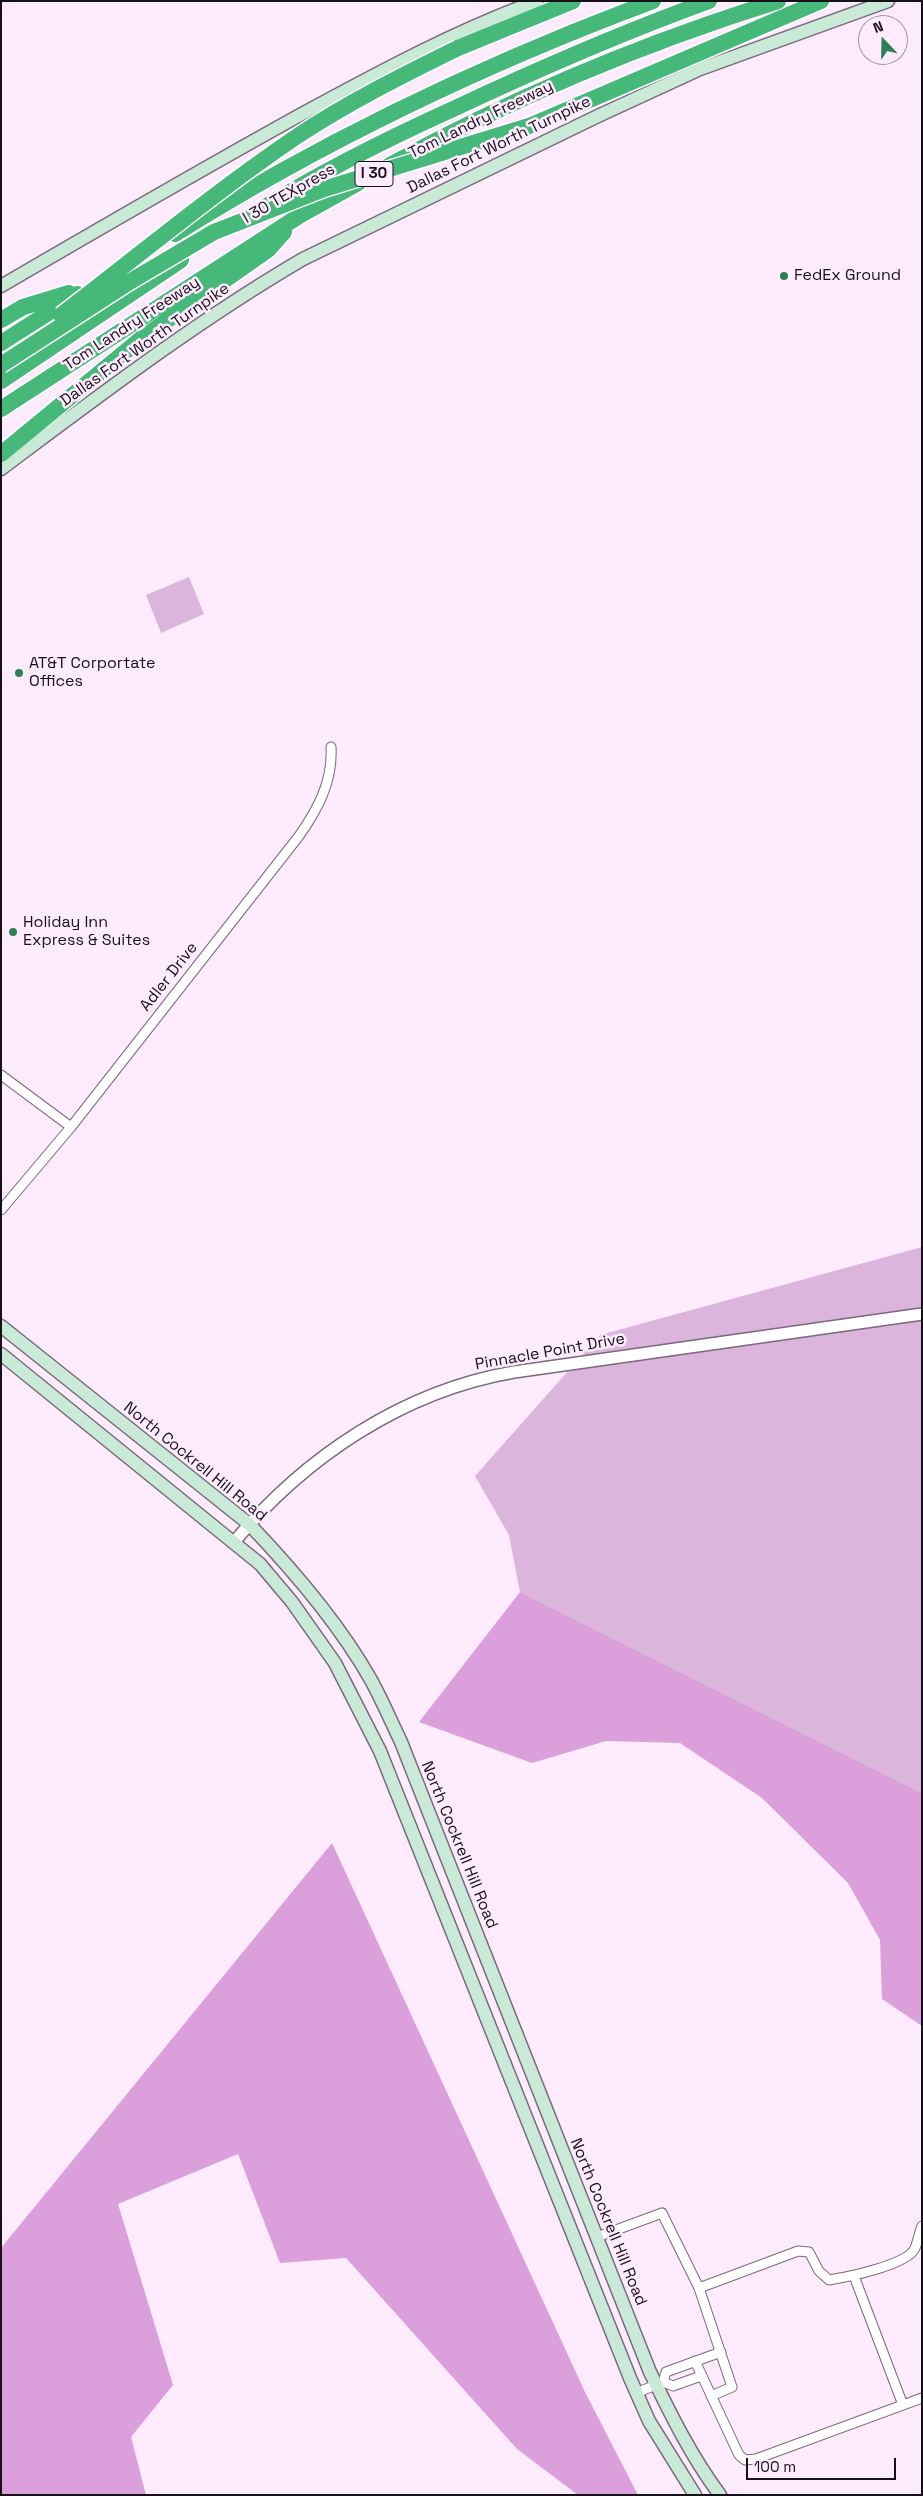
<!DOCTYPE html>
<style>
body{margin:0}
#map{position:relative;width:923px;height:2496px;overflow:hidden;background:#feecfe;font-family:"Space Grotesk",sans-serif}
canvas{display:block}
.frame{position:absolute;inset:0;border:2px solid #171018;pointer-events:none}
.north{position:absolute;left:858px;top:15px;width:50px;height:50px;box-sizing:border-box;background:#feecfe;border:1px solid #a294a2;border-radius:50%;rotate:339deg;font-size:14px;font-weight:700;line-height:20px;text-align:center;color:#171018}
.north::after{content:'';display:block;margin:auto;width:18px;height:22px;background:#2e8153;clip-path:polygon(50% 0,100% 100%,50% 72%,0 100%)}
.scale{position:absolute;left:746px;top:2458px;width:150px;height:22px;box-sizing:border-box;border:2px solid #171018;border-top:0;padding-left:6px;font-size:15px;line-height:18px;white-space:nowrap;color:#171018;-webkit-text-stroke:4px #feecfe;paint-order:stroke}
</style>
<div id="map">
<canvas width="923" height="2496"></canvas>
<div class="frame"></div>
<div class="north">N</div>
<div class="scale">100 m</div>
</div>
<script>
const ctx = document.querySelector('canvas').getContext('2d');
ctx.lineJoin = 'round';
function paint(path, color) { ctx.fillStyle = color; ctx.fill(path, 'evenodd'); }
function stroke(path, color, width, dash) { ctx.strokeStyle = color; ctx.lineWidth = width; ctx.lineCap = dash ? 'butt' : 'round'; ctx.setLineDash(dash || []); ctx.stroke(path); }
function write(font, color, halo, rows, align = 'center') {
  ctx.font = font + ' "Space Grotesk",sans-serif'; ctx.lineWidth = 5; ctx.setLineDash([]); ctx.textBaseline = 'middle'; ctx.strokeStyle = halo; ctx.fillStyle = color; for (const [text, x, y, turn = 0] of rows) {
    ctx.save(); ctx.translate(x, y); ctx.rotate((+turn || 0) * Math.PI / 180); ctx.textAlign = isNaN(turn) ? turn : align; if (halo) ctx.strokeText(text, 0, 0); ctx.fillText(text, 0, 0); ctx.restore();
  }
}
paint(new Path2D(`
 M189 577 204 614 161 633 146 595Z
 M922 1247V1793L520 1592 509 1535 475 1476 600 1335Z`), '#dbb5dc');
paint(new Path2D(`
 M520 1592 922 1793V2026L882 1999 880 1940 848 1883 762 1798 680 1743 606 1741 532 1763 419 1722Z
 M332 1843 585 2392 638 2495H578L517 2449 346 2258 280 2263 238 2154 118 2204 173 2385 131 2437 146 2495H1V2248Z`), '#dba0dc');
const minor = new Path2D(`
 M1 1075 71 1127
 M1 1210 71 1127 299 836C318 809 333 781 331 747
 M597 2237 662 2213 699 2288 732 2387 711 2396
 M854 2276 903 2405
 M699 2288 798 2251 809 2252 819 2271 829 2280C847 2277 908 2265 915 2248 918 2241 919 2233 922 2226
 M695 2361 739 2455 745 2460 756 2459 922 2398
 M663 2382 666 2372 721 2352
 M636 2393 663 2382 673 2386 701 2376`);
const tertiary = new Path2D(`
 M234 1542C305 1457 403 1391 514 1372L922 1314`);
const secondary = new Path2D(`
 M1 286C104 226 207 166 311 109 385 69 458 30 537 1
 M1 469C100 395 197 321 303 259L600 115 700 69 888 1
 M1 1326 249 1524C293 1570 340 1625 371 1680 382 1700 391 1721 401 1742L650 2372C671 2415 691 2456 720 2495
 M1 1354 260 1564 292 1602 335 1663 380 1751 630 2378 649 2421 695 2495`);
const motorway = new Path2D(`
 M458 48 573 1
 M529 126 821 1
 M390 165C514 97 644 43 778 1
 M263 208C323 171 387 139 451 110 536 70 621 33 709 1
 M175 234C325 140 487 63 653 1
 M1 320 23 307 69 293
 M1 343 78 294
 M1 381 181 260
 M1 409 299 216 358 183
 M1 454 142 338 268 250 284 232`);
stroke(minor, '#7b687b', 11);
stroke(tertiary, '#7b687b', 14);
stroke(secondary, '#7b687b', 15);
stroke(motorway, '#fff', 19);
stroke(minor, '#fff', 9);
stroke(tertiary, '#fff', 11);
stroke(secondary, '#c8ead7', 12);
stroke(motorway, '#46b879', 16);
const motorwayBridge = new Path2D(`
 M61 315C139 255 215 192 296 137 347 103 403 75 458 48
 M1 365 131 281 214 232 324 189 529 126`);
stroke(motorwayBridge, '#fff', 19, []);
stroke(motorwayBridge, '#46b879', 16);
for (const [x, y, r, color] of [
 [784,276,5,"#2e8153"],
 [19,673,5,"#2e8153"],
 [13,932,5,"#2e8153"]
]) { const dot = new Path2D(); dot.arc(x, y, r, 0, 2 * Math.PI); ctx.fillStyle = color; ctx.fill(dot); stroke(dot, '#feecfe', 2); }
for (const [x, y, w] of [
 [374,174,38]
]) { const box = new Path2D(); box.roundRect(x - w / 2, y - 12.5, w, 25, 4); ctx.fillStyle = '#feecfe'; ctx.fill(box); stroke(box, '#171018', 1); }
write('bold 15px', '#171018', null, [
 ["I 30",374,174]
]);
write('16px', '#171018', '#feecfe', [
 ["Tom Landry Freeway",481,120,-26],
 ["Dallas Fort Worth Turnpike",499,145,-26],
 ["I 30 TEXpress",289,194,-30],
 ["Tom Landry Freeway",132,324,-33],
 ["Dallas Fort Worth Turnpike",145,345,-35],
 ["Adler Drive",169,977,-52],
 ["Pinnacle Point Drive",550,1352,-10],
 ["North Cockrell Hill Road",195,1462,39],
 ["North Cockrell Hill Road",459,1845,68],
 ["North Cockrell Hill Road",608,2222,68]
]);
write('16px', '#171018', '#feecfe', [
 ["FedEx Ground",794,276],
 ["AT&T Corportate",29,664],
 ["Offices",29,682],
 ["Holiday Inn",23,923],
 ["Express & Suites",23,941]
], 'left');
</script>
